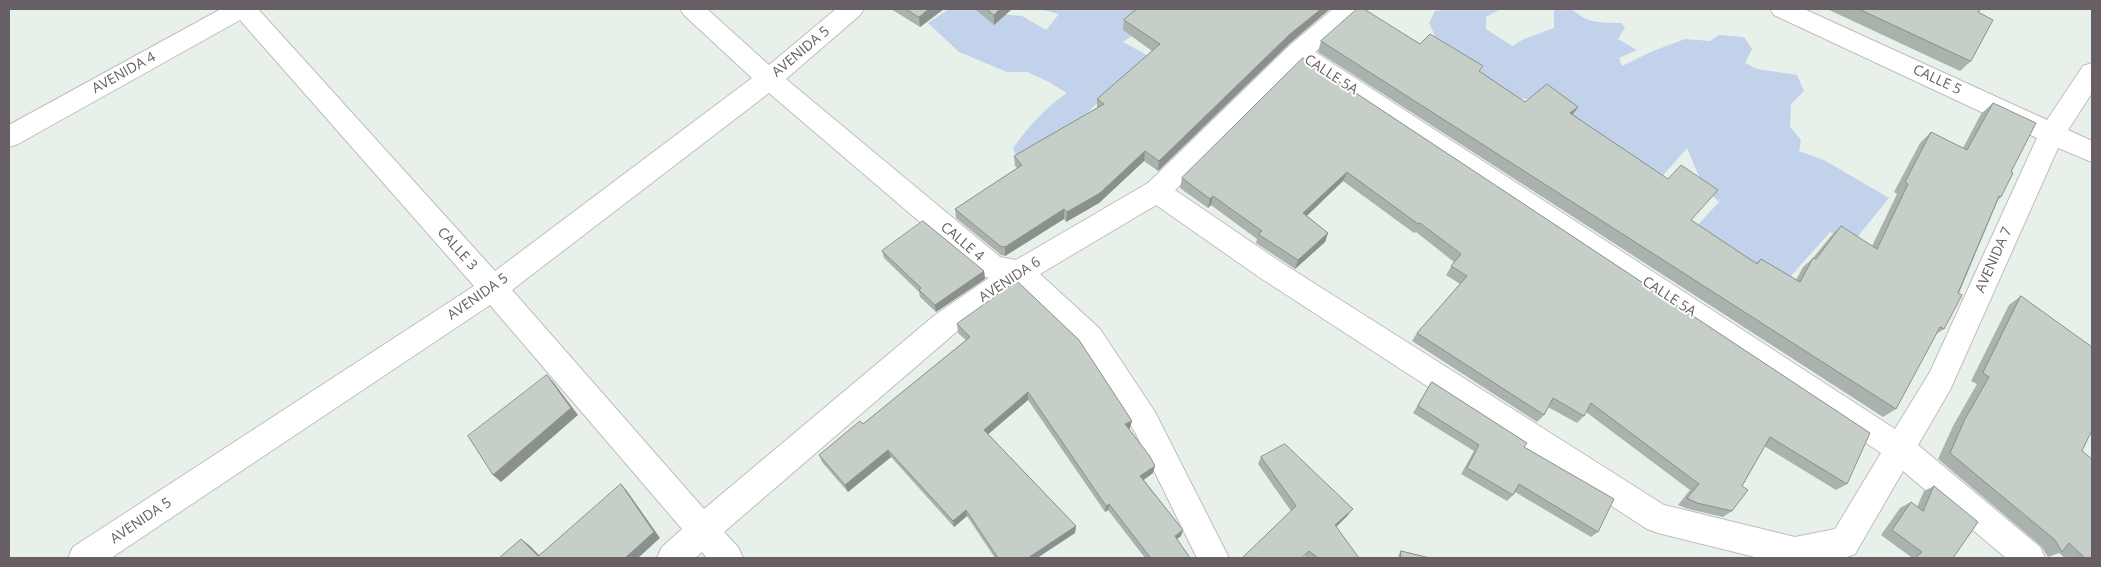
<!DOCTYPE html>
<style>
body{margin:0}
#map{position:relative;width:2101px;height:567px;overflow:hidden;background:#e7f1ea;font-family:"Open Sans",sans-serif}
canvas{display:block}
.frame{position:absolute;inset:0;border:10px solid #685e66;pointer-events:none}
</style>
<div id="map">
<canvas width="2101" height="567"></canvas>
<div class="frame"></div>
</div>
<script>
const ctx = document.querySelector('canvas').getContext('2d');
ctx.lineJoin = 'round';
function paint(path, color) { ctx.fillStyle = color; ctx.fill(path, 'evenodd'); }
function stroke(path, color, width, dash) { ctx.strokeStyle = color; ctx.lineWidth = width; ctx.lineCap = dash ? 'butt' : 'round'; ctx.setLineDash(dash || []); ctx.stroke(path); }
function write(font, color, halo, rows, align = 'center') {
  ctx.font = font + ' "Open Sans",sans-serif'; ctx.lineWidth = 4; ctx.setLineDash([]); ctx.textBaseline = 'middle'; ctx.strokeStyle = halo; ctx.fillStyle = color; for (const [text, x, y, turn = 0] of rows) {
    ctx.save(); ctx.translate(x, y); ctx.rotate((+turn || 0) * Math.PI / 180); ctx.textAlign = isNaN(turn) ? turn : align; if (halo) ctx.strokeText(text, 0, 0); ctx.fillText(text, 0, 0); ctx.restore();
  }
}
paint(new Path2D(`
 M949 9H978L989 13 1022 16 1046 30 1059 14 1039 9H1172L1123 42 1154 59 1093 107 1072 129 1017 159 1013 148C1029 126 1045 108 1067 93L1049 82 1027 72H1007L959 52 928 23Z
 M1456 9H1497L1499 10 1486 17V29L1512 46 1524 39 1554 28V11C1571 1 1575 16 1589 20 1599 23 1610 23 1621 23L1625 27 1618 39 1637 50 1619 58 1622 66 1653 51 1685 39 1710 41 1719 35 1744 37 1752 49 1745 63 1757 69 1797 75 1804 91 1791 104 1790 127 1801 140 1799 151 1824 160 1889 198 1850 246 1830 232 1791 276 1735 258 1694 229 1719 202 1703 186 1687 148 1660 179 1544 145 1575 112 1528 99 1512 98 1436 38 1429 23 1435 11Z`), '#c2d2ea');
const street = new Path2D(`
 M221 9H258L495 271 752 78 684 15 680 9H707L769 65 836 9H864L860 15 786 79 1000 257 1016 260 1148 183 1289 46 1333 9H1360L1356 15 1315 52 1895 429 1930 372 2037 138 1774 15 1770 9H1804L2047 120 2083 66 2092 63V93L2068 130 2092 141V162L2058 148 1950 390 1918 445 2040 547 2045 558H2006L1903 471 1855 554 1844 558H1759L1658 533 1647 529 1259 277 1156 205 1040 274 1100 329 1155 412 1229 558H1197L1135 432 1080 347 1018 288 955 333 724 532 738 547 743 558H707L702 552 695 558H657L662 547 682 529 490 305 111 558H68L73 547 474 286 240 20 18 144 9 147V125ZM1300 66 1881 453 1835 529 1795 537 1664 505 1279 261 1175 190ZM769 93 983 276 989 278 935 315 704 509 512 290Z`);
stroke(street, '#c3bbc1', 2);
paint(street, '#fff');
paint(new Path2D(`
 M891 9H944L920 27Z
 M975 9H1012L994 25Z
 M1827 9H1981L1978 12 1971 61 1960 71Z
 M1124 20 1288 45 1158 171 1144 161 1099 203 1066 222 1064 219 1005 256 1001 255 956 218 955 209 1017 168 1015 166 1014 156 1097 108V99L1152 51 1123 30Z
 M1321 41 1420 44 1480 72 1525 102 1578 107 1573 114 1691 220 1756 263 1761 259 1796 280 1803 267 1813 258 1831 236 1841 226 1872 246 1897 194 1894 192 1920 143 1931 132 1963 148 1981 114 1993 103 2011 172 2001 197 1998 200 1944 329 1936 334 1896 409 1883 417 1318 52Z
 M1303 58 1847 484 1836 490 1764 446 1742 486 1732 511 1723 517 1688 509 1678 505 1690 490 1586 412 1584 416 1577 423 1548 407 1544 415 1537 422 1412 341 1417 333 1460 284 1446 275 1454 262 1416 232 1414 233 1343 181 1307 216 1328 233 1325 242 1295 269 1256 243 1257 239 1211 205 1208 208 1180 188 1182 178Z
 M882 251 984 271 985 279 936 312 920 297 919 292 884 258Z
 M2021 296 2082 451 2092 558H2065L2059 553 2048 557 2041 546 1938 459 1953 426 1977 384 1971 381 2009 305Z
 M957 324 1130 428 1129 429 1153 473 1144 480 1183 530 1181 536 1177 539 1190 558H1145L1108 510 1105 512 1028 400 988 434 1076 526 1075 533 1037 558H995L967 516 954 527 891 457 848 492 822 462 819 455 863 424 966 340 958 333Z
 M1432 382 1524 447 1598 532 1591 537 1515 492 1513 495 1507 501 1461 474 1474 451 1413 413Z
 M1261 457 1348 515 1336 527 1359 558H1307L1305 557 1291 511 1258 464Z
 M1934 486 1953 558H1910L1911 557 1881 535 1900 508 1911 502 1917 507 1924 491Z
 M1401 551 1430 558H1398L1399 554Z`), '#a9b2ac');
paint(new Path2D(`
 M929 9H944L920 27 919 17Z
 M1000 9H1012L994 25V15Z
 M1321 9H1330L1288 45 1158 171 1159 161 1290 34Z
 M1578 107 1571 117 1570 113Z
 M1145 151 1144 161 1099 203 1066 222 1067 212Z
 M1347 172 1343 181 1300 222 1303 213Z
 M1213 196 1211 205 1208 208 1210 199Z
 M1064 209V219L1005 256V247Z
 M1328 233 1325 242 1295 269 1298 260Z
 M984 271 985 279 936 312 935 305Z
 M547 375 554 383 578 415 501 482 493 475Z
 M1028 392V400L985 437 984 430Z
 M1132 421 1130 428 1124 432 1125 424Z
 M888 450 891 457 848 492 845 485Z
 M1155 466 1153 473 1139 483 1140 476Z
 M621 484 627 491 660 538 638 558H625Z
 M1109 504 1108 510 1105 512 1106 506Z
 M1353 509 1348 515 1331 532 1335 525Z
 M966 510 967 516 954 527 953 521Z
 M1076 526 1075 533 1037 558H1028Z
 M1183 530 1181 536 1173 542 1175 536Z
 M521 539 529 545 542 558 538 556Z`), '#8a918c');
const building = new Path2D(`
 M906 9H929L919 17Z
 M987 9H1000L994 15Z
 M1137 9H1321L1290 34 1159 161 1145 151 1100 193 1067 212 1064 209 1005 247 1000 246 955 209 1022 165 1014 156 1104 104 1097 99 1160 44 1124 20Z
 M1357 9H1364L1420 44 1430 34 1483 66 1479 71 1525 102 1547 84 1578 107 1570 113 1668 179 1681 165 1718 190 1691 220 1757 264 1761 259 1800 282 1813 258 1816 259 1841 226 1877 249 1908 184 1905 182 1931 132 1967 150 1993 103 2036 123 2011 172 2013 173 2001 197 1999 196 1958 293 1962 295 1944 329 1940 327 1896 409 1321 41Z
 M1859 9H1981L1978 12 1993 20 1971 61Z
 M1303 58 1870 433 1847 484 1770 437 1742 486 1748 490 1732 511 1697 503 1687 498 1699 484 1591 403 1584 416 1553 398 1544 415 1417 333 1467 276 1451 266 1461 254 1420 223 1418 224 1347 172 1303 213 1328 233 1298 260 1258 234 1262 231 1213 196 1210 199 1182 178Z
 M923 221 984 271 935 305 919 290 921 288 882 251Z
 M1017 281 1079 340 1132 421 1125 424 1149 455 1155 466 1140 476 1183 530 1175 536 1190 558H1148L1150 557 1109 504 1106 506 1028 392 984 430 1076 526 1028 558H998L966 510 953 521 888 450 845 485 819 455 860 421 863 424 970 337 957 324Z
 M2021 296 2092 347V430L2082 451 2092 459V558H2085L2069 543 2062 552 2055 540 1950 453 1965 419 1989 377 1983 373Z
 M547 375 571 408 493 475 468 436Z
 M1432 382 1527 443 1524 447 1614 499 1598 532 1519 484 1513 495 1467 468 1479 445 1418 406Z
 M1285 444 1353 509 1335 525 1359 558H1318L1309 551 1301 558H1242L1296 506 1261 457Z
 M621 484 654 532 625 558H499L521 539 538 556Z
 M1934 486 1978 522 1953 558H1915L1922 552 1892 530 1911 502 1923 511Z
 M1401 551 1430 558H1401Z`);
paint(building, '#c5cfc8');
stroke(building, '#8a918c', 1);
write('14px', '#685e66', '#fff', [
 ["AVENIDA 5",801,52,-40],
 ["AVENIDA 4",124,73,-29],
 ["CALLE 5A",1331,75,33],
 ["CALLE 5",1937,80,25],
 ["CALLE 4",962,242,40],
 ["CALLE 3",457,249,48],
 ["AVENIDA 7",1994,260,-66],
 ["AVENIDA 6",1010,280,-33],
 ["AVENIDA 5",478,297,-35],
 ["CALLE 5A",1669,297,33],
 ["AVENIDA 5",141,521,-34]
]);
</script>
